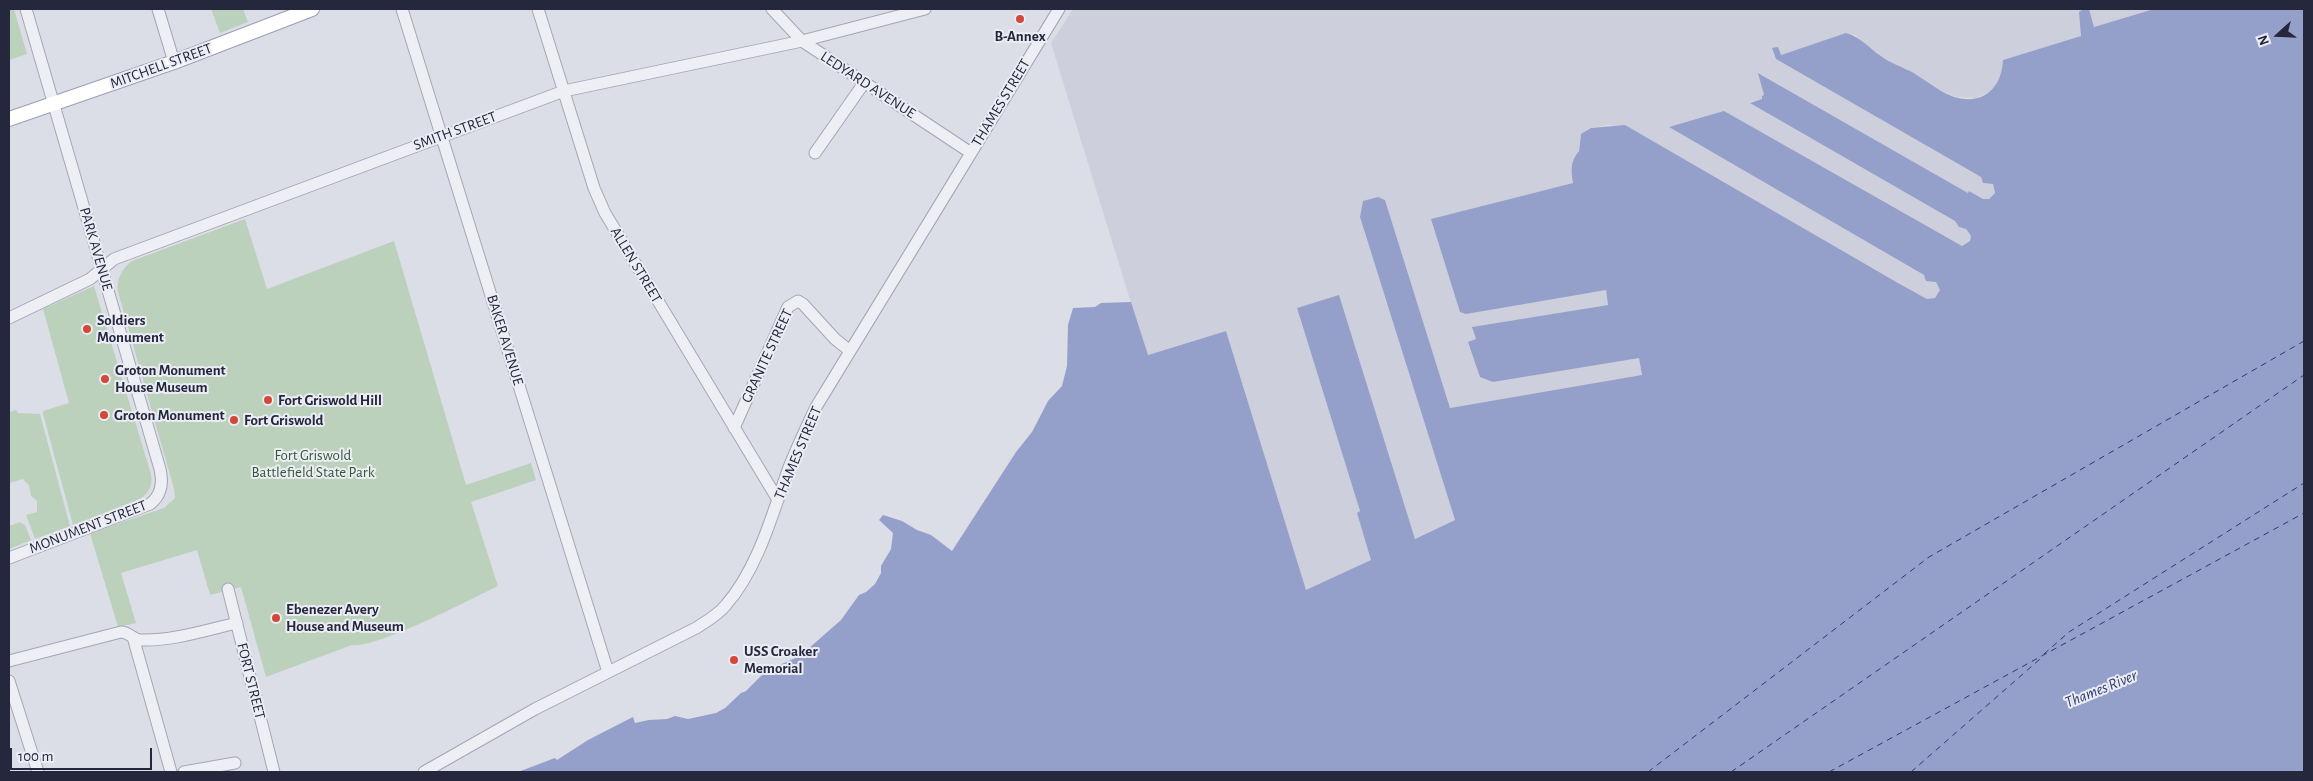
<!DOCTYPE html>
<style>
body{margin:0}
#map{position:relative;width:2313px;height:781px;overflow:hidden;background:#dbdde7;font-family:"Alegreya Sans",sans-serif}
canvas{display:block}
.frame{position:absolute;inset:0;border:10px solid #25273d;pointer-events:none}
.north{position:absolute;left:2253px;top:10px;width:50px;height:50px;-webkit-text-stroke:4px #ebecf4;paint-order:stroke;rotate:250deg;font-size:14px;font-weight:700;line-height:20px;text-align:center;color:#25273d}
.north::after{content:'';display:block;margin:auto;width:18px;height:22px;background:#25273d;clip-path:polygon(50% 0,100% 100%,50% 72%,0 100%)}
.scale{position:absolute;left:10px;top:748px;width:142px;height:22px;box-sizing:border-box;border:2px solid #25273d;border-top:0;padding-left:6px;font-size:15px;line-height:18px;white-space:nowrap;color:#25273d;-webkit-text-stroke:4px #ebecf4;paint-order:stroke}
</style>
<div id="map">
<canvas width="2313" height="781"></canvas>
<div class="frame"></div>
<div class="north">N</div>
<div class="scale">100 m</div>
</div>
<script>
const ctx = document.querySelector('canvas').getContext('2d');
ctx.lineJoin = 'round';
function paint(path, color) { ctx.fillStyle = color; ctx.fill(path, 'evenodd'); }
function stroke(path, color, width, dash) { ctx.strokeStyle = color; ctx.lineWidth = width; ctx.lineCap = dash ? 'butt' : 'round'; ctx.setLineDash(dash || []); ctx.stroke(path); }
function write(font, color, halo, rows, align = 'center') {
  ctx.font = font + ' "Alegreya Sans",sans-serif'; ctx.lineWidth = 4; ctx.setLineDash([]); ctx.textBaseline = 'middle'; ctx.strokeStyle = halo; ctx.fillStyle = color; for (const [text, x, y, turn = 0] of rows) {
    ctx.save(); ctx.translate(x, y); ctx.rotate((+turn || 0) * Math.PI / 180); ctx.textAlign = isNaN(turn) ? turn : align; if (halo) ctx.strokeText(text, 0, 0); ctx.fillText(text, 0, 0); ctx.restore();
  }
}
paint(new Path2D(`
 M1073 9H2083L2079 12 2082 36 2003 60 2002 77 1998 84 1994 90 1976 98 1957 97 1942 92 1881 56 1855 35 1847 33 1781 55 1772 48 1776 59 1981 177 1983 183 1993 184 1995 193 1989 199H1983L1969 191 1968 193 1759 73 1764 95 1763 99 1750 102 1955 221 1959 227 1966 229 1971 237 1970 241 1962 246 1944 236 1943 237 1669 127 1936 282 1940 290 1937 296 1932 299H1927L1898 283 1619 126 1609 125 1591 128 1581 134 1573 183 1432 219 1575 295 1606 290 1608 305 1473 327 1476 339 1469 342 1493 382 1639 357 1642 376 1450 408 1385 200 1363 201 1360 217 1455 520 1415 539 1339 296 1297 308 1360 511 1357 513 1372 560 1306 591 1226 331 1147 355 1051 43Z
 M2089 9H2154L2094 27Z`), '#cdcfdc');
paint(new Path2D(`
 M9 9H14L27 54 9 60Z
 M211 9H243L248 22 220 33Z
 M245 219 267 289 394 241 466 485 531 463 536 480 471 502 498 586C471 599 376 649 352 645L266 677 241 587 210 595 197 550 121 573 136 623 118 627 90 533 164 508 175 498 174 489 118 292C116 280 122 268 132 261Z
 M94 286 151 474C153 486 149 493 140 499L73 525 43 414V411L69 403 43 309Z
 M16 410 18 413 40 414 70 526 35 539 26 515 37 512V501L31 496 29 485 23 479 9 483V412Z
 M20 522 25 525 31 540 9 549V526Z`), '#bcd1bc');
paint(new Path2D(`
 M2083 9H2089L2094 27 2154 9H2304V772H518L555 758 557 760 588 740 633 717 635 723 649 720 667 719 675 716 688 719 716 713 725 708 741 693 746 691 766 671 800 656 841 620 859 595 866 592 875 584 881 573V566L891 549 893 533 879 520 883 515 902 521 917 530 931 535 952 551 1016 452 1032 432 1048 401 1062 386 1067 366 1068 325 1073 308 1095 307 1101 303 1131 302 1148 355 1226 331 1306 590 1371 560 1357 513 1360 511 1297 308 1339 295 1415 539 1455 520 1360 217 1363 201 1378 197 1385 200 1450 408 1642 375 1639 358 1493 382 1480 377 1468 342 1476 339 1472 327 1608 305 1606 290 1466 314 1460 312 1431 219 1573 183C1571 170 1570 162 1579 151L1581 134 1591 128 1625 125 1898 283 1927 299 1935 298 1940 290 1936 282 1926 281 1924 275 1669 127 1724 111 1962 246 1970 241 1971 236 1966 229 1959 227 1955 221 1750 103 1762 99V96L1764 95 1758 73 1968 193 1969 191 1983 199H1989L1995 193 1993 184 1983 183 1981 177 1776 59 1772 48 1778 47 1781 55 1846 33C1861 37 1869 48 1881 56 1890 63 1902 67 1912 72 1922 78 1931 85 1941 91 1972 109 2001 97 2003 60L2081 36 2079 12Z`), '#94a0c9');
stroke(new Path2D(`
 M2044 654 2069 632 2304 483
 M1648 772 1929 557 2304 341
 M1731 772 2304 375
 M1829 772 2304 513
 M1911 772 2040 659`), '#2e3b72', 1, [6, 5]);
const minor = new Path2D(`
 M158 9 174 62
 M402 9 608 672
 M538 9 594 188 605 213 778 500
 M772 9 802 41 971 153
 M815 153 864 83
 M9 318 90 279 114 259 564 91 802 41 925 9
 M734 428 788 307 798 301 803 304 835 339 850 351
 M9 558 150 504C162 495 163 482 160 469L26 9
 M228 589 274 772
 M133 637 171 772
 M9 661 121 632C130 632 132 640 141 640 173 641 206 630 237 623
 M9 681 38 772
 M184 772 235 763
 M424 772 535 709 696 628C707 621 718 615 726 605 758 568 772 515 788 470 796 449 806 428 816 407L1059 9`);
const major = new Path2D(`
 M9 119 174 62 312 9`);
stroke(minor, '#a4a6b4', 13);
stroke(major, '#9a9eb3', 16);
stroke(minor, '#eeeff5', 11);
stroke(major, '#fff', 14);
for (const [x, y, r, color] of [
 [1020,19,5,"#d34939"],
 [87,329,5,"#d34939"],
 [105,379,5,"#d34939"],
 [268,400,5,"#d34939"],
 [104,415,5,"#d34939"],
 [234,420,5,"#d34939"],
 [276,618,5,"#d34939"],
 [734,660,5,"#d34939"]
]) { const dot = new Path2D(); dot.arc(x, y, r, 0, 2 * Math.PI); ctx.fillStyle = color; ctx.fill(dot); stroke(dot, '#ebecf4', 2); }
write('bold 15px', '#25273d', '#ebecf4', [
 ["B-Annex",1020,36,"center"],
 ["Soldiers",97,320],
 ["Monument",97,337],
 ["Groton Monument",115,370],
 ["House Museum",115,387],
 ["Fort Griswold Hill",278,400],
 ["Groton Monument",114,415],
 ["Fort Griswold",244,420],
 ["Ebenezer Avery",286,609],
 ["House and Museum",286,626],
 ["USS Croaker",744,651],
 ["Memorial",744,668]
], 'left');
write('15px', '#25273d', '#ebecf4', [
 ["MITCHELL STREET",161,66,-20],
 ["LEDYARD AVENUE",868,85,33],
 ["THAMES STREET",1001,103,-59],
 ["SMITH STREET",455,131,-20],
 ["PARK AVENUE",96,249,74],
 ["ALLEN STREET",636,265,59],
 ["BAKER AVENUE",505,340,73],
 ["GRANITE STREET",767,356,-65],
 ["THAMES STREET",798,453,-67],
 ["MONUMENT STREET",88,527,-21],
 ["FORT STREET",251,681,76]
]);
write('15px', '#325934', '#ebecf4', [
 ["Fort Griswold",313,455],
 ["Battlefield State Park",313,472]
]);
write('italic 16px', '#2e3b72', '#ebecf4', [
 ["Thames River",2101,689,-22]
]);
</script>
